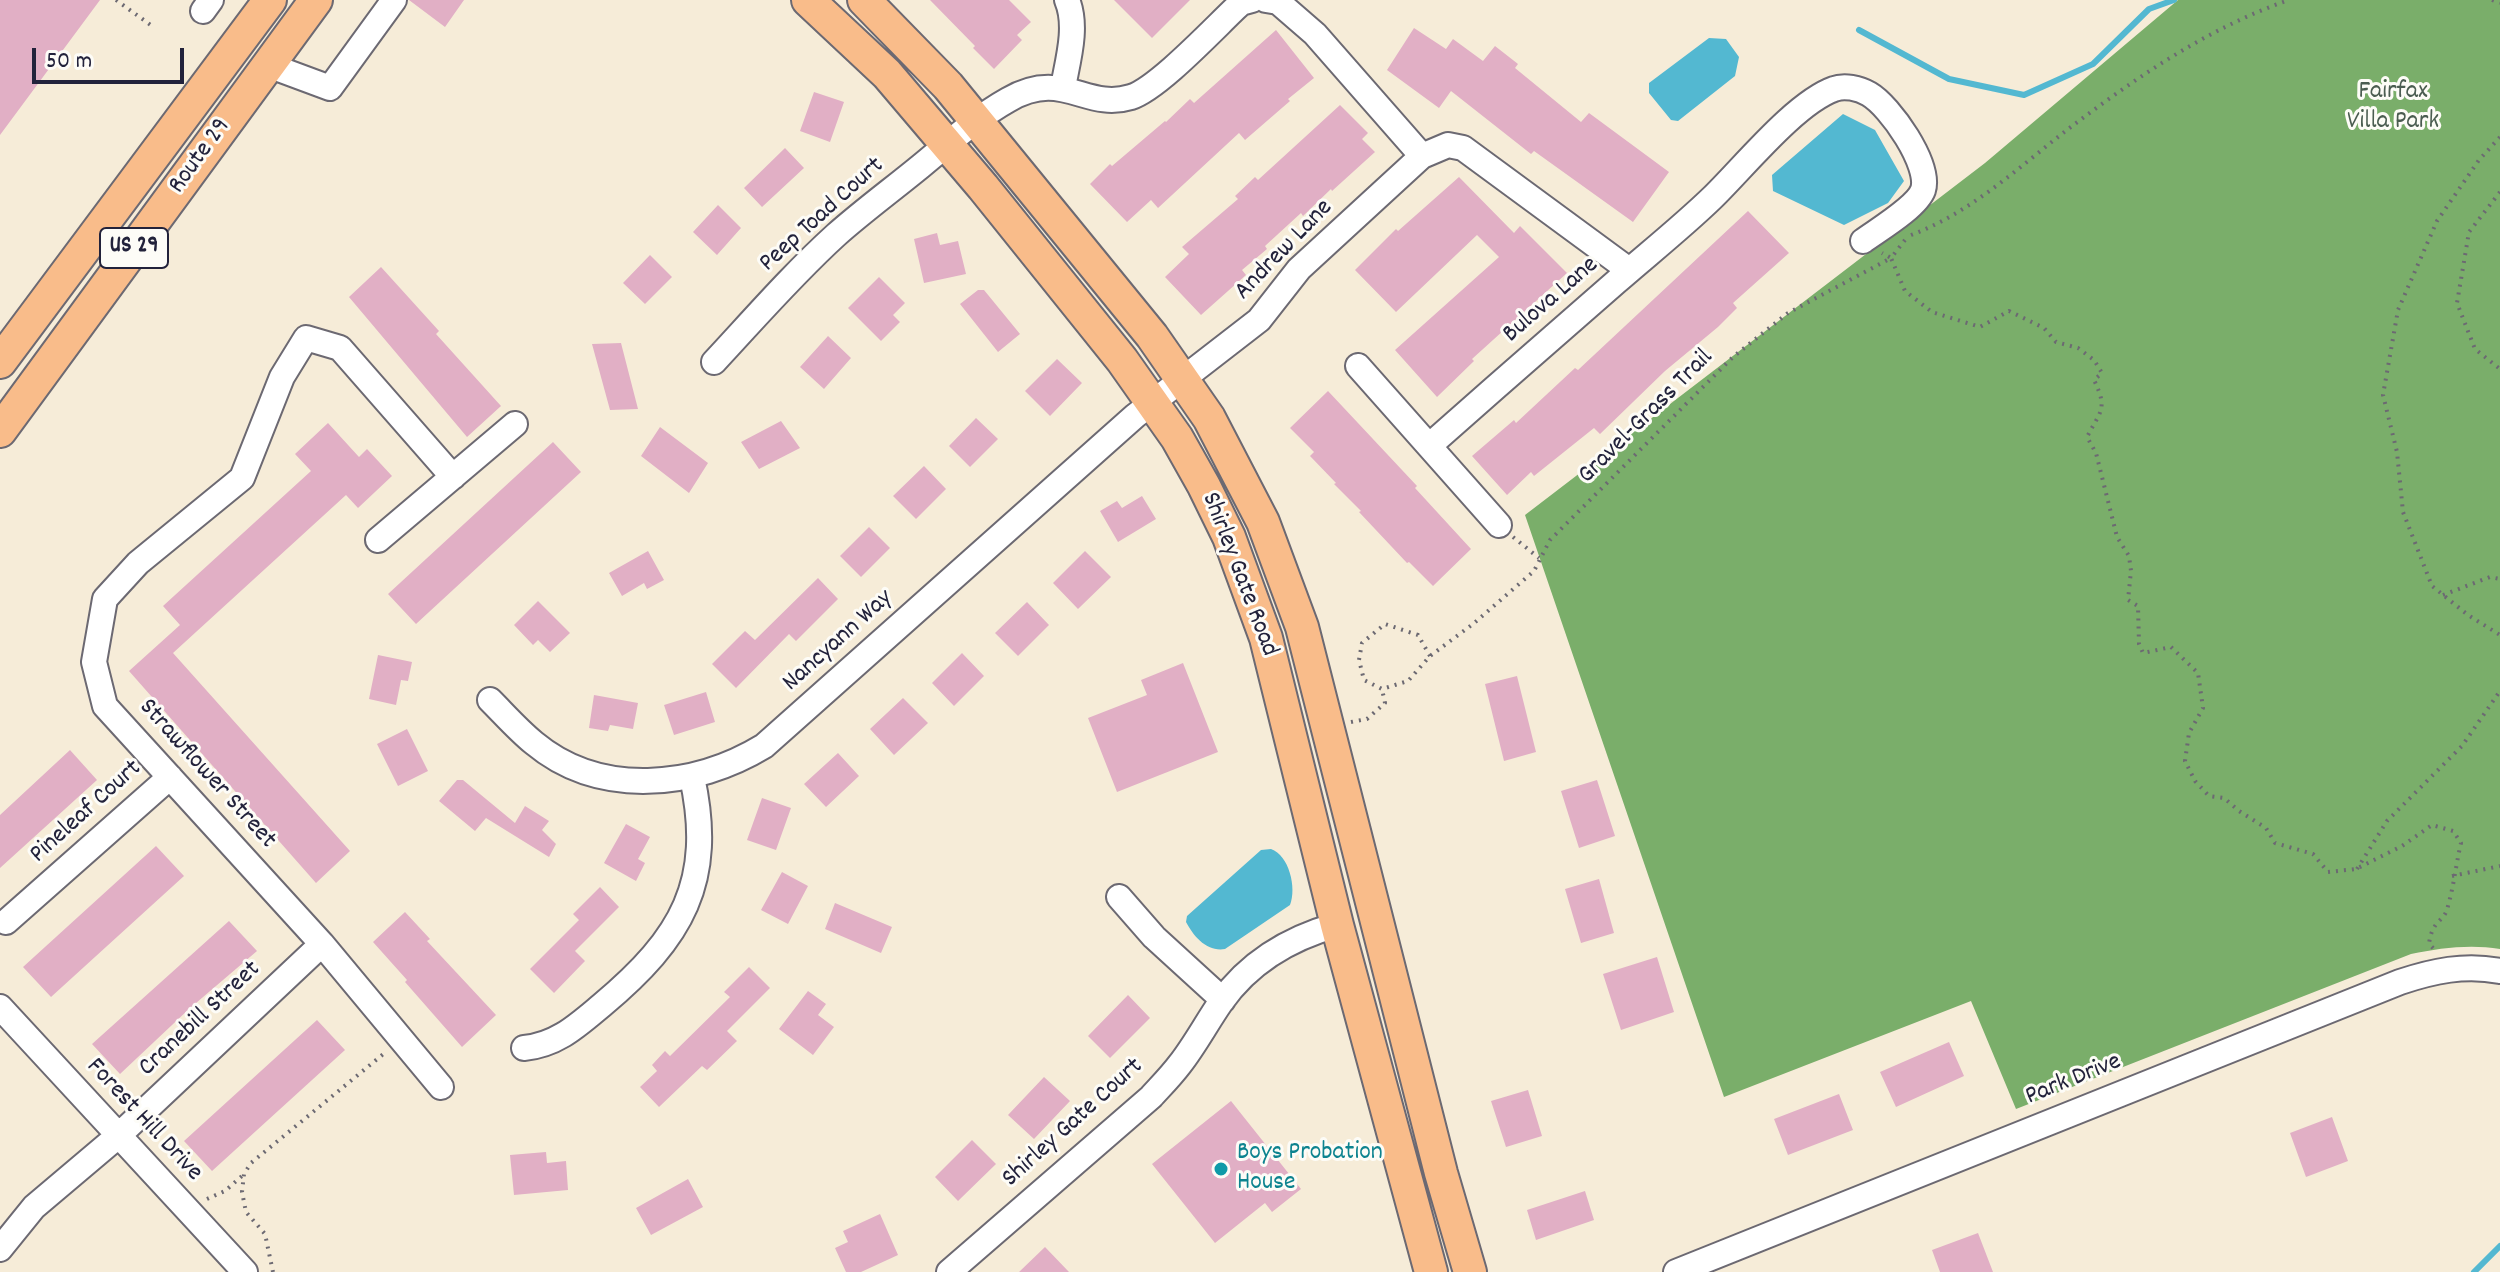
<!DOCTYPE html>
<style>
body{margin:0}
#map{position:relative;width:2500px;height:1272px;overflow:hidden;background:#f6ecd8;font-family:Dekko,sans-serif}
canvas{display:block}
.scale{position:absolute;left:32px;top:48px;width:152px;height:36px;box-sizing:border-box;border:4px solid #22223b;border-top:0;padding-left:10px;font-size:24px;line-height:28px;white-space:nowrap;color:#22223b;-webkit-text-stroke:6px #fdfcf7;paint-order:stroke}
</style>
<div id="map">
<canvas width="2500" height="1272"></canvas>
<div class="scale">50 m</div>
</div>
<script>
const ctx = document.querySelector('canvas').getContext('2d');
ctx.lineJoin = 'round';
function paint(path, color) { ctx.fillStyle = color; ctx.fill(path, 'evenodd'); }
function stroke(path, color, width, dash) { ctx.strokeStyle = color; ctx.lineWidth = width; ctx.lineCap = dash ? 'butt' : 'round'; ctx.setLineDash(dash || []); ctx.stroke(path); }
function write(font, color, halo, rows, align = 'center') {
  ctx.font = font + ' Dekko,sans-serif'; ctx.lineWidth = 6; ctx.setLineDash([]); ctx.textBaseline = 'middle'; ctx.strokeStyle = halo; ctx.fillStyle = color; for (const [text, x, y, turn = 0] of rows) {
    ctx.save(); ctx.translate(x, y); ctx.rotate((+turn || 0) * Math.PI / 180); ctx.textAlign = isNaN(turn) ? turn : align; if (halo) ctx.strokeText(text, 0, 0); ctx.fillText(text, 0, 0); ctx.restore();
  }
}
paint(new Path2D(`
 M2178 0H2500V949C2470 944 2440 948 2411 954L2016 1109 1971 1001 1724 1097 1525 515 1985 163Z`), '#7aae6a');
paint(new Path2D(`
 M1709 38 1726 39 1739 57 1735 76 1678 121 1671 120 1649 93V83Z
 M1843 114 1875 130 1904 181 1888 203 1844 225 1773 191 1772 175Z
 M1271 849C1289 855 1297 888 1290 905L1225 949C1207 952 1194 937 1186 922L1187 916 1261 850Z`), '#53b8d1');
stroke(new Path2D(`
 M1859 30 1949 79 2024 95 2093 64 2149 9 2174 0
 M2474 1272 2500 1246`), '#53b8d1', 6);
paint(new Path2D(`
 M0 0H100L0 135Z
 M409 0H464L445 27Z
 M930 0H1009L1031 22 1017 35 1022 40 994 69 973 48 975 46Z
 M1114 0H1190L1152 38Z
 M1414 28 1446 49 1453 39 1483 61 1495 46 1518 64 1515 68 1581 122 1589 113 1669 172 1633 222 1534 151 1531 154 1451 91 1439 108 1387 70Z
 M1276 30 1314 78 1288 99 1290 101 1245 140 1239 133 1158 208 1151 200 1127 222 1090 184 1110 164 1112 166 1165 121 1166 122 1190 99 1194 103Z
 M814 92 844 102 830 142 800 131Z
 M1340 105 1368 133 1362 139 1375 152 1332 191 1331 189 1303 216 1301 213 1265 246 1267 249 1242 270 1246 275 1201 315 1165 277 1189 254 1182 247 1238 199 1235 196 1255 177 1258 180Z
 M785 148 804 168 762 207 744 188Z
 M1459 177 1514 233 1520 226 1567 273 1472 359 1474 361 1437 397 1395 350 1499 257 1477 235 1396 312 1355 270 1396 229 1398 231Z
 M718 205 741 228 717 255 693 232Z
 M1748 211 1789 253 1733 303 1737 308 1718 327 1665 371 1600 434 1594 428 1534 476 1531 472 1507 495 1472 456 1514 420 1516 423 1575 368 1578 370Z
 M937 233 940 245 958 241 966 274 924 283 914 239Z
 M650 255 672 277 645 304 623 283Z
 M381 267 439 331 436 334 501 406 467 437 349 297Z
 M879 277 905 303 893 315 900 322 881 341 848 308Z
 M978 290H984L1020 334 998 352 960 304Z
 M828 336 851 358 824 389 800 367Z
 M621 343 638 409 610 410 592 344Z
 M1057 359 1082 383 1050 416 1025 391Z
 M1328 391 1417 486 1415 488 1471 549 1433 586 1409 562 1407 563 1359 512 1361 511 1334 484 1336 483 1310 456 1314 452 1290 428Z
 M976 418 998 439 970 467 949 446Z
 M781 421 800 448 759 469 741 442Z
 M328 423 359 457 367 449 392 476 358 508 346 495 173 653 350 851 316 883 129 671 180 625 163 606 311 471 295 454Z
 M660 427 708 463 689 493 641 456Z
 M553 442 581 472 416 624 388 594Z
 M924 466 946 489 916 519 893 496Z
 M1142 496 1156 519 1118 542 1100 511 1117 501 1122 508Z
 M869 527 890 548 861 577 840 556Z
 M648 551 664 580 647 589 644 583 622 596 609 573Z
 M1085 551 1111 577 1078 609 1053 583Z
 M818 578 838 599 796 641 789 634 736 688 712 664 745 631 755 640Z
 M538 601 570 633 550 652 538 640 533 645 514 625Z
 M1027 602 1049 625 1018 656 995 633Z
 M962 653 984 676 954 706 932 683Z
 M378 655 412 662 408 681 401 680 396 705 369 699Z
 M1183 663 1218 752 1117 792 1088 718 1147 695 1141 680Z
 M1517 676 1536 752 1504 761 1485 684Z
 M706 692 715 722 674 735 664 705Z
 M594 695 638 703 633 729 610 725 608 731 589 728Z
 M903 698 928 723 894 755 870 729Z
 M407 729 428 771 398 786 377 744Z
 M70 750 97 780 0 868V815Z
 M838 753 859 776 826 807 804 784Z
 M457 780H463L515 823 525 806 549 821 542 830 556 844 549 857 486 818 475 831 439 801Z
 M1597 780 1615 836 1579 848 1561 791Z
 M762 798 791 808 776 850 747 840Z
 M626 824 650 837 638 859 645 863 636 881 604 863Z
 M156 846 184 876 51 997 23 967Z
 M782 872 808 886 788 924 761 910Z
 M1599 879 1614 933 1581 943 1565 889Z
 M600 887 619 907 575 951 585 961 554 993 530 969 579 920 573 914Z
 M835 903 892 927 881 953 825 929Z
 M405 912 430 939 427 941 496 1015 462 1047 405 982 407 980 373 942Z
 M229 921 257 951 189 1009 120 1074 92 1044Z
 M1657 957 1674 1012 1621 1030 1603 974Z
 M749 967 770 988 727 1031 737 1041 707 1070 702 1066 659 1107 640 1087 657 1071 652 1065 665 1051 670 1056 730 997 724 992Z
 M808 991 826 1004 818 1015 834 1027 813 1055 779 1029Z
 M1128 995 1150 1018 1110 1058 1088 1036Z
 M317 1020 345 1050 212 1171 184 1141Z
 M1949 1042 1964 1076 1896 1107 1880 1072Z
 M1044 1077 1070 1101 1034 1139 1008 1115Z
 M1528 1090 1542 1136 1506 1147 1491 1101Z
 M1839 1094 1853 1130 1788 1155 1774 1119Z
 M1231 1101 1301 1189 1272 1212 1265 1203 1215 1243 1152 1164Z
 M2332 1117 2348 1161 2306 1177 2290 1133Z
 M972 1140 996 1164 958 1201 935 1177Z
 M546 1152 547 1163 566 1161 568 1190 514 1195 510 1155Z
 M688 1179 703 1207 651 1235 636 1208Z
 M1585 1191 1594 1220 1536 1240 1527 1210Z
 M880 1214 898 1255 861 1272H846L835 1248 848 1242 843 1231Z
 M1978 1233 1993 1272H1940L1932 1250Z
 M1045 1247 1069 1272H1019Z`), '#e1afc5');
const minor = new Path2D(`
 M1266 0 1278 2 1315 34 1422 156
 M203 11 211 0
 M268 65 330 88 394 0
 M1063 87C1068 60 1078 26 1067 0
 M714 362C754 319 793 274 836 235 863 211 893 189 921 166 949 143 976 118 1008 100 1063 68 1085 111 1131 97 1159 88 1217 25 1241 3L1252 0
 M1358 366 1499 525
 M1429 446C1491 391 1554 336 1616 282 1648 254 1682 227 1712 198 1743 168 1795 103 1834 89 1844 85 1859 88 1869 94 1890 106 1931 165 1923 190 1917 207 1878 230 1863 241
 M378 540 515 424
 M490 700C504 714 518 730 534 743 600 798 695 788 764 746L1135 416 1259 320 1299 269 1422 156 1448 145 1463 148 1629 270
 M1119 897 1154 937 1223 1000
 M6 922 170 777
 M0 1007 245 1272
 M524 1048C557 1045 578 1025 602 1005 682 938 715 882 692 777
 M441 1087 322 944 105 706 94 662 105 599 138 563 242 478 282 377 306 338 340 348 453 477
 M0 1249 34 1207 118 1136 322 944
 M949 1272 1151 1097C1161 1086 1171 1076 1180 1064 1195 1045 1207 1022 1221 1002 1250 961 1290 938 1337 925
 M1676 1272 2400 982C2433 971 2465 964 2500 971`);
const major = new Path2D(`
 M808 0 887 74 983 187 1122 360 1177 438 1204 486 1229 537 1266 638 1337 925 1431 1272
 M864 0 948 86 1152 336 1209 418 1263 522 1302 627 1441 1173 1470 1272
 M0 362 270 0
 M0 431 316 0`);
stroke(minor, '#6c6972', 28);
stroke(major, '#6c6972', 36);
stroke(new Path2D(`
 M116 0 152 26
 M2492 0 2500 3
 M2500 137 2479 160 2437 221 2398 310 2383 395 2397 452 2403 512 2432 586 2468 615 2500 635
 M2500 192 2469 232 2457 303 2475 349 2500 369
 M1911 235C1968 214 2016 170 2063 133 2131 81 2207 28 2289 0
 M1905 240 1891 258 1905 291 1932 312 1980 327 2009 311 2044 328 2056 342 2078 348 2094 360 2102 373 2094 380C2108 409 2101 410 2087 437L2096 453 2117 537 2129 556 2131 571 2128 600 2138 606 2139 644 2143 653 2171 647 2198 673 2203 708 2189 733 2185 761 2195 781 2209 796 2224 798 2239 811 2266 828 2275 843 2313 854 2328 872 2356 869 2402 846 2432 825 2453 831 2461 843C2456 864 2454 885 2448 906 2445 922 2432 919 2429 944L2436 951
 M1513 537 1539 558
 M2443 595 2490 577 2500 579
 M1430 656 1418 635 1385 624 1362 643 1359 660 1364 680 1382 689 1408 681 1430 656 1473 624 1534 571 1550 540 1733 357 1788 313 1891 258 1882 253
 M1351 722 1367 719 1385 703 1382 689
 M2357 869 2387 821 2462 746 2500 691
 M2452 876 2500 866
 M207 1199 225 1191 242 1176
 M273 1272 265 1234 246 1212 242 1192 244 1174 251 1163 387 1051`), '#6c6972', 4, [2, 6]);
stroke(minor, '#fff', 24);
stroke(major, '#f9bc8a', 32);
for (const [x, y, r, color] of [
 [1221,1169,8,"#0f9aa8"]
]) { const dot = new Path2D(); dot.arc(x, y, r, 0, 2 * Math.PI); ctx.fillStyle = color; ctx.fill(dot); stroke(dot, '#fdfcf7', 3); }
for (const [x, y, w] of [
 [134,248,68]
]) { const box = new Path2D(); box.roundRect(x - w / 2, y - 20, w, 40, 6); ctx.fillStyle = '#fdfcf7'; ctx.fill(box); stroke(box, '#22223b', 2); }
write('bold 24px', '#22223b', null, [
 ["US 29",134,248]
]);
write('26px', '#4b5d51', '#fdfcf7', [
 ["Fairfax",2393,93],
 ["Villa Park",2393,123]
]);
write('26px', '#22223b', '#fdfcf7', [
 ["Route 29",201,157,-54],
 ["Peep Toad Court",823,216,-42],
 ["Andrew Lane",1285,251,-46],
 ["Bulova Lane",1552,301,-41],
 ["Gravel-Grass Trail",1647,418,-45],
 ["Shirley Gate Road",1238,575,69],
 ["Nancyann Way",839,642,-42],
 ["Strawflower Street",206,775,48],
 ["Pineleaf Court",87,813,-42],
 ["Cranebill Street",201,1020,-43],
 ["Park Drive",2074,1081,-22],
 ["Forest Hill Drive",143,1121,47],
 ["Shirley Gate Court",1074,1124,-42]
]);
write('26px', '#0d838f', '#fdfcf7', [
 ["Boys Probation",1237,1154],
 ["House",1237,1184]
], 'left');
</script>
